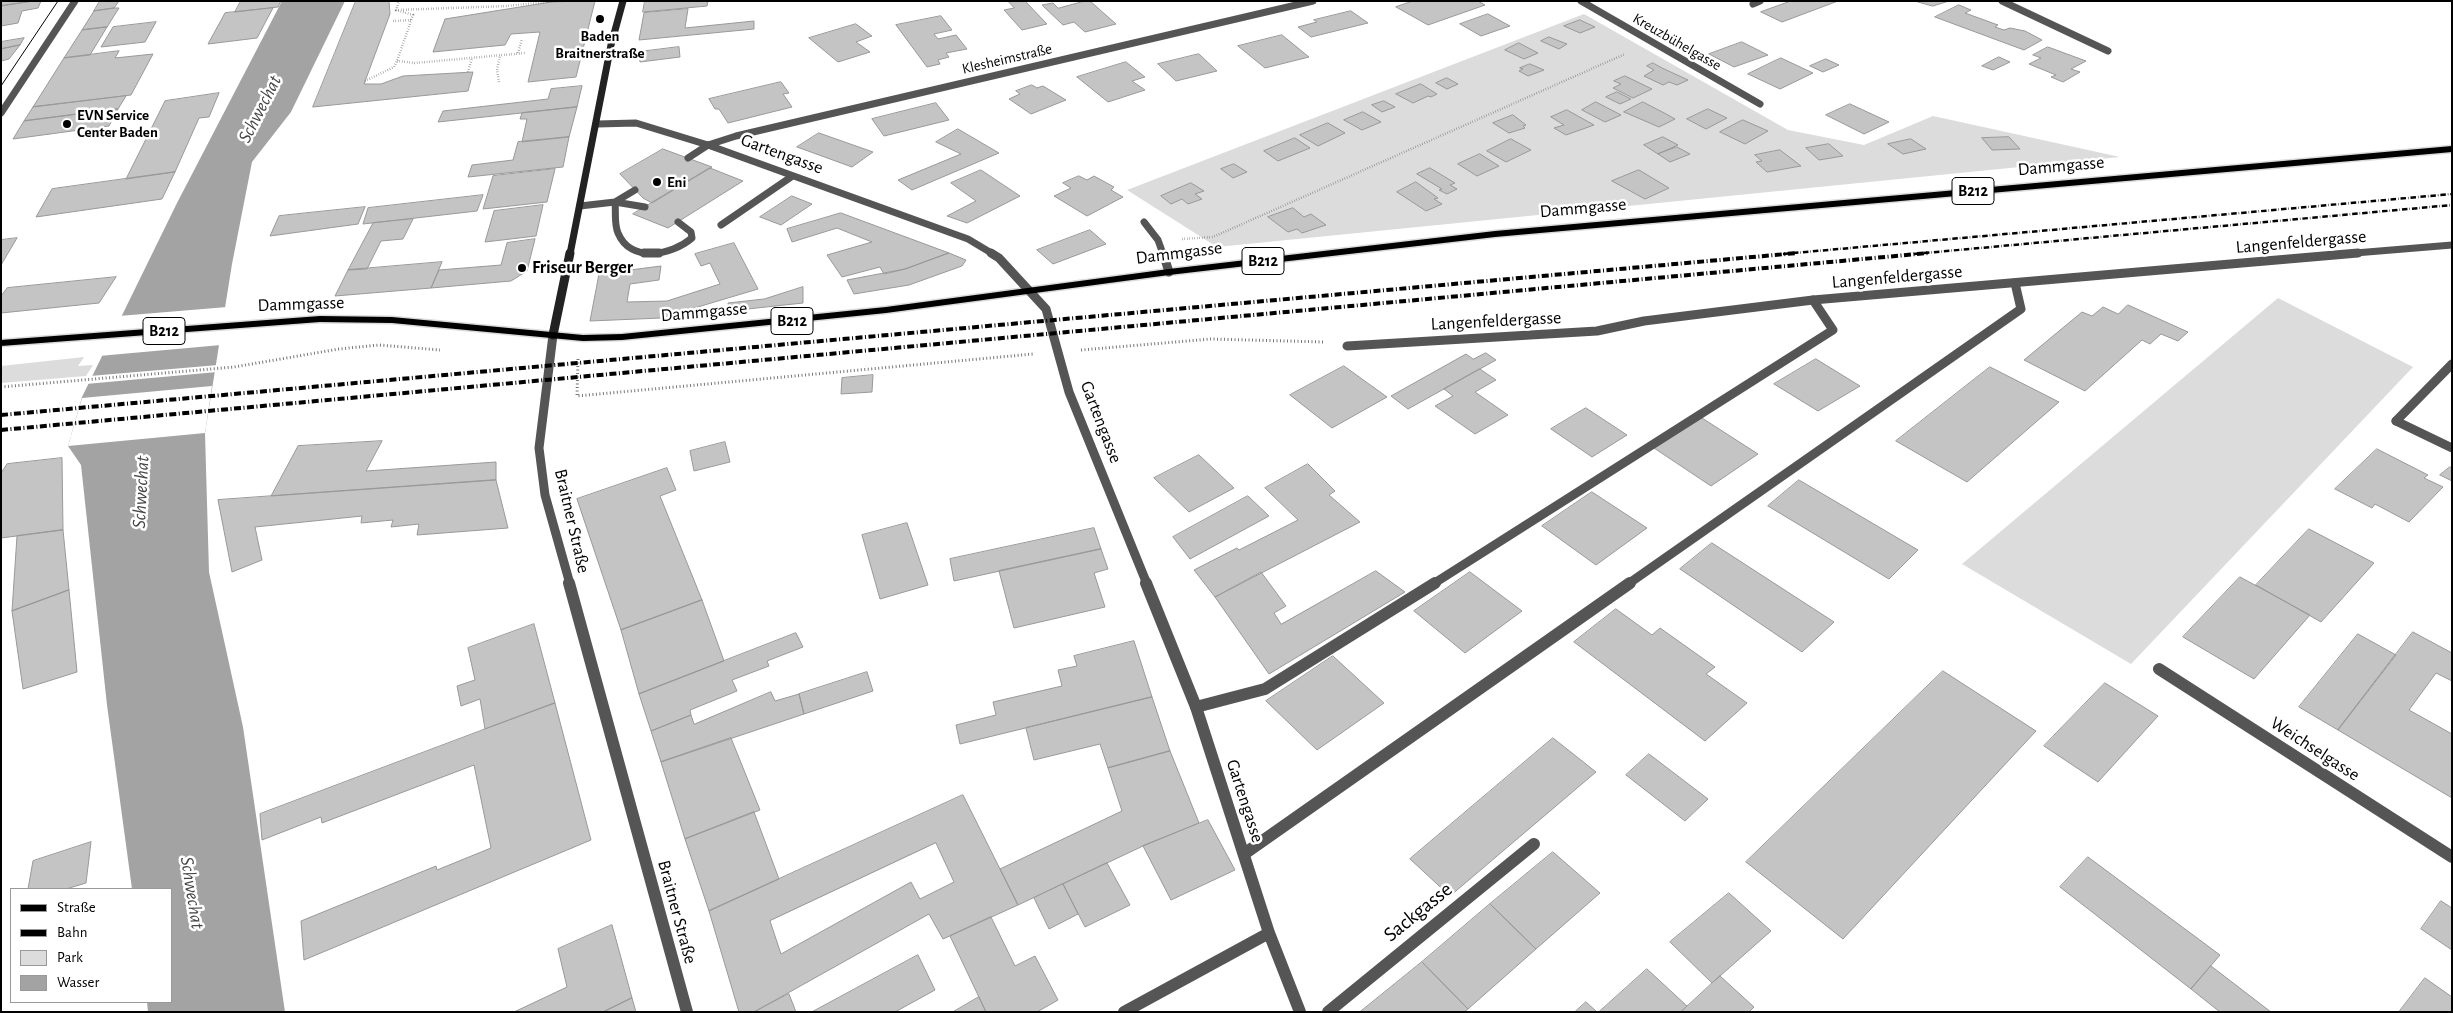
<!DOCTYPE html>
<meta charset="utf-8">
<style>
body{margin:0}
#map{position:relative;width:2453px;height:1013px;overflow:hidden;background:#fff;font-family:"Alegreya Sans",sans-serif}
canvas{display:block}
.frame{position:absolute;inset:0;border:2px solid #000;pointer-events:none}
.legend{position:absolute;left:10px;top:888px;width:162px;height:115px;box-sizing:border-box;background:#fff;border:1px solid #999;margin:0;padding:6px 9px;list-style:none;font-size:15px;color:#000}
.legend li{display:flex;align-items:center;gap:10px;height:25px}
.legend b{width:25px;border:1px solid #999}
</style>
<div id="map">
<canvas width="2453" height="1013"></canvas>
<div class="frame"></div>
<ul class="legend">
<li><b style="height:6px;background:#000"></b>Straße</li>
<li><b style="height:6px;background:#000"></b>Bahn</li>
<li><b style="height:14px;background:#dcdcdc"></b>Park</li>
<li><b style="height:14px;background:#a3a3a3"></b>Wasser</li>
</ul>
</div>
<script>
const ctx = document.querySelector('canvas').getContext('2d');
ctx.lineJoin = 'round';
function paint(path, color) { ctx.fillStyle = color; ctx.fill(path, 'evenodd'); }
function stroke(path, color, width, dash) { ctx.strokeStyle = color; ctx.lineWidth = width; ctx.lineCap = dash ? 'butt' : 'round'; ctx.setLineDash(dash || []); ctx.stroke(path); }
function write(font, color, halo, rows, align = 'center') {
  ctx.font = font + ' "Alegreya Sans",sans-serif'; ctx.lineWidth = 5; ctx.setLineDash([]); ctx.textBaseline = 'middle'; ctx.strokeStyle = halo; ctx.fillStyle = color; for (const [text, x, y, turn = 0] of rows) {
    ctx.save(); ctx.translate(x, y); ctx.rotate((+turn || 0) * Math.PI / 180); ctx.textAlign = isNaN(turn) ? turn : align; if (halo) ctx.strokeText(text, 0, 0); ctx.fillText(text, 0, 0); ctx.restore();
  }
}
paint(new Path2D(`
 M1584 14 1788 130 1864 145 1933 116 2120 157 1217 247 1127 190Z
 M2278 298 2413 367 2131 664 1962 564Z
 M84 357 78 366 93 365 86 376 1 383V366Z`), '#dcdcdc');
paint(new Path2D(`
 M282 1H345L291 112 252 162 232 264 205 433 209 572 243 727 285 1012H148L147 1002H171V889H132L107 705 81 465 68 446 82 397 177 203Z`), '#a3a3a3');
paint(new Path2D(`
 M227 307 221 345 99 356 119 316Z
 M218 365 217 372 86 384 90 376Z
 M212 386 205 433 68 446 82 398Z`), '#fff');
const building = new Path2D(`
 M1 1H33L1 6Z
 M33 1H41L38 8 22 11 18 23 1 26V6Z
 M100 1H119L114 8 94 11Z
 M241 1H281L278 7 235 12Z
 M356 1H389L390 14 364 84H381L403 76 473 72 468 91 313 107Z
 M595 1 576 77 528 82 540 32 511 34 505 45 433 52 445 19 551 2Z
 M645 1H708L707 6 643 12Z
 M1008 1H1025L1047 24 1022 30 1004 10 1014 8Z
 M1085 1H1090L1116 24 1085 32 1074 22 1063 25 1042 5 1053 3 1058 8Z
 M1413 1H1478L1485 5 1428 25 1396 7Z
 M1791 1H1838L1782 22 1761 12Z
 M1915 1H1949L1933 6Z
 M1959 5 1971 10 1965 13 1998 25 1995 27 2004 30 2010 28 2025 31 2042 40 2024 50 1935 17Z
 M114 8H119L107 27 82 30 94 11Z
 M273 8 257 38 208 44 225 13Z
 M688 9 685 28 754 21V29L639 40 644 13Z
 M1351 11 1368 23 1311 37 1298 27 1317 22 1314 20Z
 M1488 14 1510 26 1481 36 1460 24Z
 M941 16 952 30 934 34 938 39 956 35 967 49 946 53 949 57 938 60 940 64 927 67 896 25Z
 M1580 20 1595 27 1580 33 1564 26Z
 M156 22 145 42 101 47 113 27Z
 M856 24 872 36 856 42 870 52 838 62 809 38Z
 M107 27 90 55 64 58 82 30Z
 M1282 35 1309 57 1265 68 1238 46Z
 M1549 37 1567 44 1559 49 1541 41Z
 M24 38 20 45 1 49V42Z
 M1742 42 1768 55 1734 67 1709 54Z
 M1519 43 1538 53 1524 59 1505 50Z
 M20 45 9 59 1 61V49Z
 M679 47 680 57 640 62 639 52Z
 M2048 47 2086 61 2071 69 2080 72 2063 82 2051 77 2056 75 2029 64 2041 58 2033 55Z
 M119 51 115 58 153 54 131 95 33 107 64 58Z
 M1199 54 1217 71 1176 81 1158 64Z
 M1999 57 2010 62 1993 70 1982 66Z
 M1781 58 1813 73 1780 89 1748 74Z
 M1826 59 1839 65 1823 72 1810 66Z
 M1126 62 1145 77 1132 81 1145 90 1108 102 1077 77Z
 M1653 63 1662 68 1688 80 1677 85 1669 82 1663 85 1644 76 1654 70 1647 66Z
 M1530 64 1544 70 1528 76 1519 71 1523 69 1520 68Z
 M1625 76 1652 89 1633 98 1613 88 1621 84 1614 81Z
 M1447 78 1458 84 1447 89 1436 83Z
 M781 82 789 93 783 94 792 107 728 123 719 109H715L709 99Z
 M1421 84 1437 94 1431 97 1428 96 1413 103 1396 94Z
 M1032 85 1037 88 1043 86 1066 100 1031 114 1009 99 1020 94 1016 91Z
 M582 86 577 107 438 122 443 111 548 99 551 89Z
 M1617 92 1631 99 1620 104 1606 97Z
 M219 93 209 117 199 118 175 172 126 179 165 101Z
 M126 96 118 109 24 121 33 107Z
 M1384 101 1395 107 1382 112 1372 105Z
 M1596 102 1621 115 1605 122 1582 110Z
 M1643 102 1668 115 1675 119 1659 127 1624 112Z
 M936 103 949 120 884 136 872 119Z
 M1850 104 1889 122 1864 134 1826 115Z
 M577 107 569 137 522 142 527 119H520L522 113Z
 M118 109 109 126 13 139 24 121Z
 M1708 109 1727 118 1706 129 1687 119Z
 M1567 110 1594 125 1566 135 1554 128 1564 125 1551 117Z
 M1363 112 1381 122 1362 130 1344 120Z
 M1513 115 1526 125 1523 126 1525 128 1509 133 1493 123Z
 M1743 120 1768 131 1745 144 1720 132Z
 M1328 123 1345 133 1318 146 1300 135Z
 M958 129 999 153 912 190 898 180 961 154 936 142Z
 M819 133 873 152 852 167 797 147Z
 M569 137 563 167 468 177 472 165 513 160 518 142Z
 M1663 137 1678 145 1658 154 1644 145Z
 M2009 137 2020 149 1992 150 1982 138Z
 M1295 138 1310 148 1278 161 1264 151Z
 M1511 139 1531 150 1506 162 1487 151Z
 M1911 139 1926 149 1903 154 1888 144Z
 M1829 144 1843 156 1819 160 1806 148Z
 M1677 147 1690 154 1670 162 1658 154Z
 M663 149 712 167 652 203 643 198 620 174Z
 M1780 150 1801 166 1767 172 1756 162 1762 161 1755 155Z
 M1480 154 1499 166 1477 176 1458 164Z
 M1234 164 1247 172 1233 178 1221 169Z
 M710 168 743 181 668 228 633 214Z
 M1430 168 1455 183 1450 185 1457 189 1447 194 1439 190 1442 189 1417 174Z
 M555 169 547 202 483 209 493 176Z
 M981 170 1020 196 967 223 947 216 976 201 951 183Z
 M1639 170 1669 188 1645 199 1612 181Z
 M175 172 162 199 36 217 52 189Z
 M1079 176 1087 180 1094 176 1114 187 1111 190 1123 197 1087 216 1054 196 1071 188 1063 183Z
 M1416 182 1438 198 1434 199 1442 204 1426 211 1397 192Z
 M1191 183 1204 191 1195 194 1202 199 1188 204 1182 199 1171 204 1161 196Z
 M483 195 477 211 363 224 368 208Z
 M792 196 812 204 781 225 760 217Z
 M543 205 536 236 485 242 494 211Z
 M365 207 358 224 270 236 279 216Z
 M1293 208 1304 217 1311 214 1326 225 1302 233 1297 229 1288 232 1268 217Z
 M841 213 949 253 905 269 884 274 880 267 842 277 827 255 872 242 837 228 792 242 787 229Z
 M413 219 403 239 381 241 367 269 348 270 373 223Z
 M1090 230 1106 244 1053 264 1037 250Z
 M17 238 1 265V240Z
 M535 239 527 271 511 281 431 288 439 270 501 265 507 243Z
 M734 243 758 289 661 318 590 321 599 274 661 266 659 280 630 284 627 302 667 301 720 284 710 263 701 266 695 254Z
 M949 253 966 260 962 266 909 285 854 294 847 280 905 269Z
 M442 262 431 288 335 296 348 270Z
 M116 277 99 303 1 313V296L7 288Z
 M803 287V303L729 311 728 303 764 299Z
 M2128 305 2188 332 2178 341 2161 334 2150 344 2142 340 2085 391 2024 360 2082 312 2092 316 2103 307 2118 314Z
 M1486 353 1496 360 1408 409 1391 396 1466 354 1473 359Z
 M1816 359 1860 386 1818 411 1774 384Z
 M1344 366 1387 397 1332 428 1290 395Z
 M1990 367 2059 402 1967 482 1896 441Z
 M1480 369 1496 380 1475 392 1508 415 1475 434 1435 406 1453 396 1444 389Z
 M873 375 872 392 841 394 842 378Z
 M1586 408 1627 435 1592 457 1551 429Z
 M1702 418 1758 454 1711 486 1654 448Z
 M382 441 366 471 496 462V480L271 496 298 446Z
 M725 442 730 462 694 471 690 451Z
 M2377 449 2428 475 2424 478 2443 487 2409 522 2375 504 2372 508 2335 489Z
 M1199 455 1234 488 1189 512 1154 478Z
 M62 458 63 530 1 538V473L7 464Z
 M1308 464 1335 491 1329 495 1360 522 1215 597 1194 570 1237 548 1239 550 1298 520 1265 488Z
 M2450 467 2452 468V481L2440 475Z
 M667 468 676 490 660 496 702 600 621 630 577 499Z
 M496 480 508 528 417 535 419 524 391 527 393 520 361 523 362 516 255 527 262 560 232 572 218 500Z
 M1799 480 1918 550 1889 579 1768 506Z
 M1592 492 1647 528 1596 565 1542 526Z
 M1248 496 1269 516 1190 559 1173 537Z
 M907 523 928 585 880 599 862 535Z
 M1094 528 1101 549 954 581 950 559Z
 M2309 529 2374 563 2321 622 2256 585Z
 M63 530 69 590 12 611 17 536Z
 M1712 543 1834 622 1802 652 1680 569Z
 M1101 549 1108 569 1094 573 1105 607 1014 628 999 571Z
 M1376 571 1405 592 1269 674 1215 597 1261 572 1286 606 1274 613 1281 624Z
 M1470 572 1522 611 1465 653 1414 611Z
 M2240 577 2310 615 2254 679 2183 637Z
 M69 590 77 672 23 689 12 611Z
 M702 600 724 661 639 694 621 630Z
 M1616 609 1652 635 1660 628 1715 667 1706 674 1747 703 1705 741 1574 642Z
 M534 624 555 703 485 729 480 699 461 706 457 686 475 680 468 648Z
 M2413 632 2452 653V681L2436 673 2409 710 2452 734V798L2338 730Z
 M796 633 803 647 767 661 769 666 732 680 737 691 690 710 691 715 651 731 639 694Z
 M2358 634 2396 655 2338 730 2299 707Z
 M1134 641 1152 697 960 744 956 725 996 715 993 702 1062 686 1058 670 1077 666 1074 656Z
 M1333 656 1384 703 1317 750 1266 701Z
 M1943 671 2036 731 1843 939 1746 862Z
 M867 672 873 691 804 714 799 694Z
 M2105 683 2158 716 2098 782 2044 746Z
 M771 692 775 701 799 694 804 714 661 762 651 731 691 715 694 724Z
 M1152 697 1170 751 1108 768 1100 744 1034 760 1026 728Z
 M555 703 591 840 304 960 301 921 436 866 437 870 491 848 474 765 322 823 321 817 262 840 260 814Z
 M731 738 760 810 685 839 661 762Z
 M1553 738 1596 772 1450 896 1410 859Z
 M1170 751 1199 823 1143 846 1018 905 1000 869 1122 811 1108 768Z
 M1649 754 1708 799 1685 821 1626 775Z
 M963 795 1018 905 943 939 929 914 754 1012H739L709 911ZM936 843 954 882 920 899 911 882 781 954 770 921Z
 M754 812 779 879 709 911 685 839Z
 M1208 820 1235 870 1171 900 1143 846Z
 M91 842 86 883 66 889H28L33 861Z
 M1553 852 1600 893 1536 949 1490 904Z
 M2088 857 2220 955 2191 989 2060 887Z
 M1107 863 1130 905 1085 927 1063 884Z
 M1063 884 1078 914 1049 929 1034 898Z
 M1729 893 1771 931 1712 983 1670 942Z
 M2441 901 2452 908V950L2421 929Z
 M1490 904 1536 949 1468 1009 1422 962Z
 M991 917 1015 966 1035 956 1058 1000 1037 1012H986L950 936Z
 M612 925 632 998 603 1012H514L567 987 558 949Z
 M918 955 935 990 895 1012H812Z
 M1422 962 1468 1009 1464 1012H1360Z
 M2211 966 2271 1012H2220L2191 989Z
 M1647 969 1687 1006 1681 1012H1599Z
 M1720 976 1754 1007 1749 1012H1681Z
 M2425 978 2452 997V1012H2399Z
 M789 994 796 1012H754Z
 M979 997 986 1012H953Z
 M632 998 636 1012H603Z
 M1586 1002 1597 1012H1575Z`);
paint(building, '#c4c4c4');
stroke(building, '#999', 1);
const primary = new Path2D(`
 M2452 146V152L1495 237 1169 275 886 313 622 340 583 341 392 323 320 322 1 346V340L320 316 392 317 583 335 622 334 886 307 1169 269 1495 231Z`);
stroke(primary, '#dbdbdb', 3);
stroke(new Path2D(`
 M396 10 507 6 555 1
 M393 21 411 20
 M518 53 522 39
 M397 61 415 63 525 53
 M468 72 472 58
 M365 81 394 67 397 61 413 15 396 10 399 1
 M499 82 497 70 500 55
 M1182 239 1213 237 1625 54`), '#777', 2.5, [0.5, 2]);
stroke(new Path2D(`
 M1081 350 1211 339 1324 342
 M578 359 577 396 1033 354
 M1 387 234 367 339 349 379 345 440 350`), '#777', 3, [1, 2.5]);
stroke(new Path2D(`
 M1753 4 1760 1
 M688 158 708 145
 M580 206 615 202 635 190
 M645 207 615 202C616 212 614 224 618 233 631 264 672 255 692 238L691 232 678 222
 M1144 222 1158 240 1163 254
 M721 225 791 177`), '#555', 7);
stroke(new Path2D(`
 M644 253H659
 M1163 253 1169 272
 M2396 421 2452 364
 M1433 584 1833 330 1813 300
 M1628 584 2021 309 2015 283`), '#555', 9);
stroke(new Path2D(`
 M1196 707 1265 689 1435 583
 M1244 854 1630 583
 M1328 1012 1534 844`), '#555', 12);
stroke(new Path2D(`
 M1581 1 1760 104
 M2002 1 2108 51
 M597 124 636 123 708 145 968 239 993 254
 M708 145 736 136 1313 1
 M2343 254 2452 245`), '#555', 7);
stroke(new Path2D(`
 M991 253 999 258 1046 309 1069 392 1147 584
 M1347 346 1597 331 1644 321 1813 300 2358 253
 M2396 421 2452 448`), '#555', 9);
stroke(new Path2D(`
 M1146 583 1196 707 1269 933 1300 1012
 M2159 669 2452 857
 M1124 1012 1269 933`), '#555', 12);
stroke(new Path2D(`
 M1 113 75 1`), '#555', 7);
stroke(new Path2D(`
 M553 335 539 448 545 495 570 584`), '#555', 9);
stroke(new Path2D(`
 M569 583 687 1012`), '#555', 12);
stroke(new Path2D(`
 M570 254 611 45 623 1`), '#222', 7);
stroke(new Path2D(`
 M553 335 570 253`), '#222', 9);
paint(primary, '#000');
stroke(new Path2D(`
 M1 86 58 1`), '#000', 1);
stroke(new Path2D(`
 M1783 254 2452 194
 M1914 254 2452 205`), '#000', 2.5, [5.5, 2, 0.5, 2]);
stroke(new Path2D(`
 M1 415 1797 253
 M1 430 1928 253`), '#000', 4, [7, 2.5, 1, 2.5]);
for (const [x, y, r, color] of [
 [600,19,5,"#000"],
 [67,124,5,"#000"],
 [657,182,5,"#000"],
 [522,268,5,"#000"]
]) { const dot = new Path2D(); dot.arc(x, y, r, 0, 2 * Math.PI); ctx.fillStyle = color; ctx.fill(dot); stroke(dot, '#fff', 2); }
write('bold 15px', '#000', '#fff', [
 ["Baden",600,36,"center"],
 ["Braitnerstraße",600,53,"center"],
 ["EVN Service",77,115],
 ["Center Baden",77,132],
 ["Eni",667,182]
], 'left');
write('15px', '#000', '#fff', [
 ["Kreuzbühelgasse",1677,42,30],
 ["Klesheimstraße",1007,59,-13]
]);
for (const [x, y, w] of [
 [1973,191,42],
 [1263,261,42],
 [792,321,42],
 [164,331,42]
]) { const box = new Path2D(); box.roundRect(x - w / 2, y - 13.5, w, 27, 4); ctx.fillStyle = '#fff'; ctx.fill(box); stroke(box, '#000', 1); }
write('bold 16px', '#000', null, [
 ["B212",1973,191],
 ["B212",1263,261],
 ["B212",792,321],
 ["B212",164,331]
]);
write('18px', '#000', '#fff', [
 ["Gartengasse",782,154,20],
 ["Dammgasse",2061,166,-5],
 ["Dammgasse",1583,208,-5],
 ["Langenfeldergasse",2301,242,-5],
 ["Dammgasse",1179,253,-7],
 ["Langenfeldergasse",1897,277,-5],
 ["Dammgasse",301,304,-2],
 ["Dammgasse",704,312,-5],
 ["Langenfeldergasse",1496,321,-3],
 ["Gartengasse",1101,422,69],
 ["Braitner Straße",572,521,77],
 ["Weichselgasse",2315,749,33],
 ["Gartengasse",1245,801,72],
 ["Braitner Straße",677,912,75]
]);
write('bold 18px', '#000', '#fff', [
 ["Friseur Berger",532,268]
], 'left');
write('italic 19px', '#444', '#fff', [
 ["Schwechat",260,109,-63],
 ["Schwechat",141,492,-87],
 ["Schwechat",192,893,81]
]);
write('21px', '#000', '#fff', [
 ["Sackgasse",1418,912,-39]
]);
</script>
